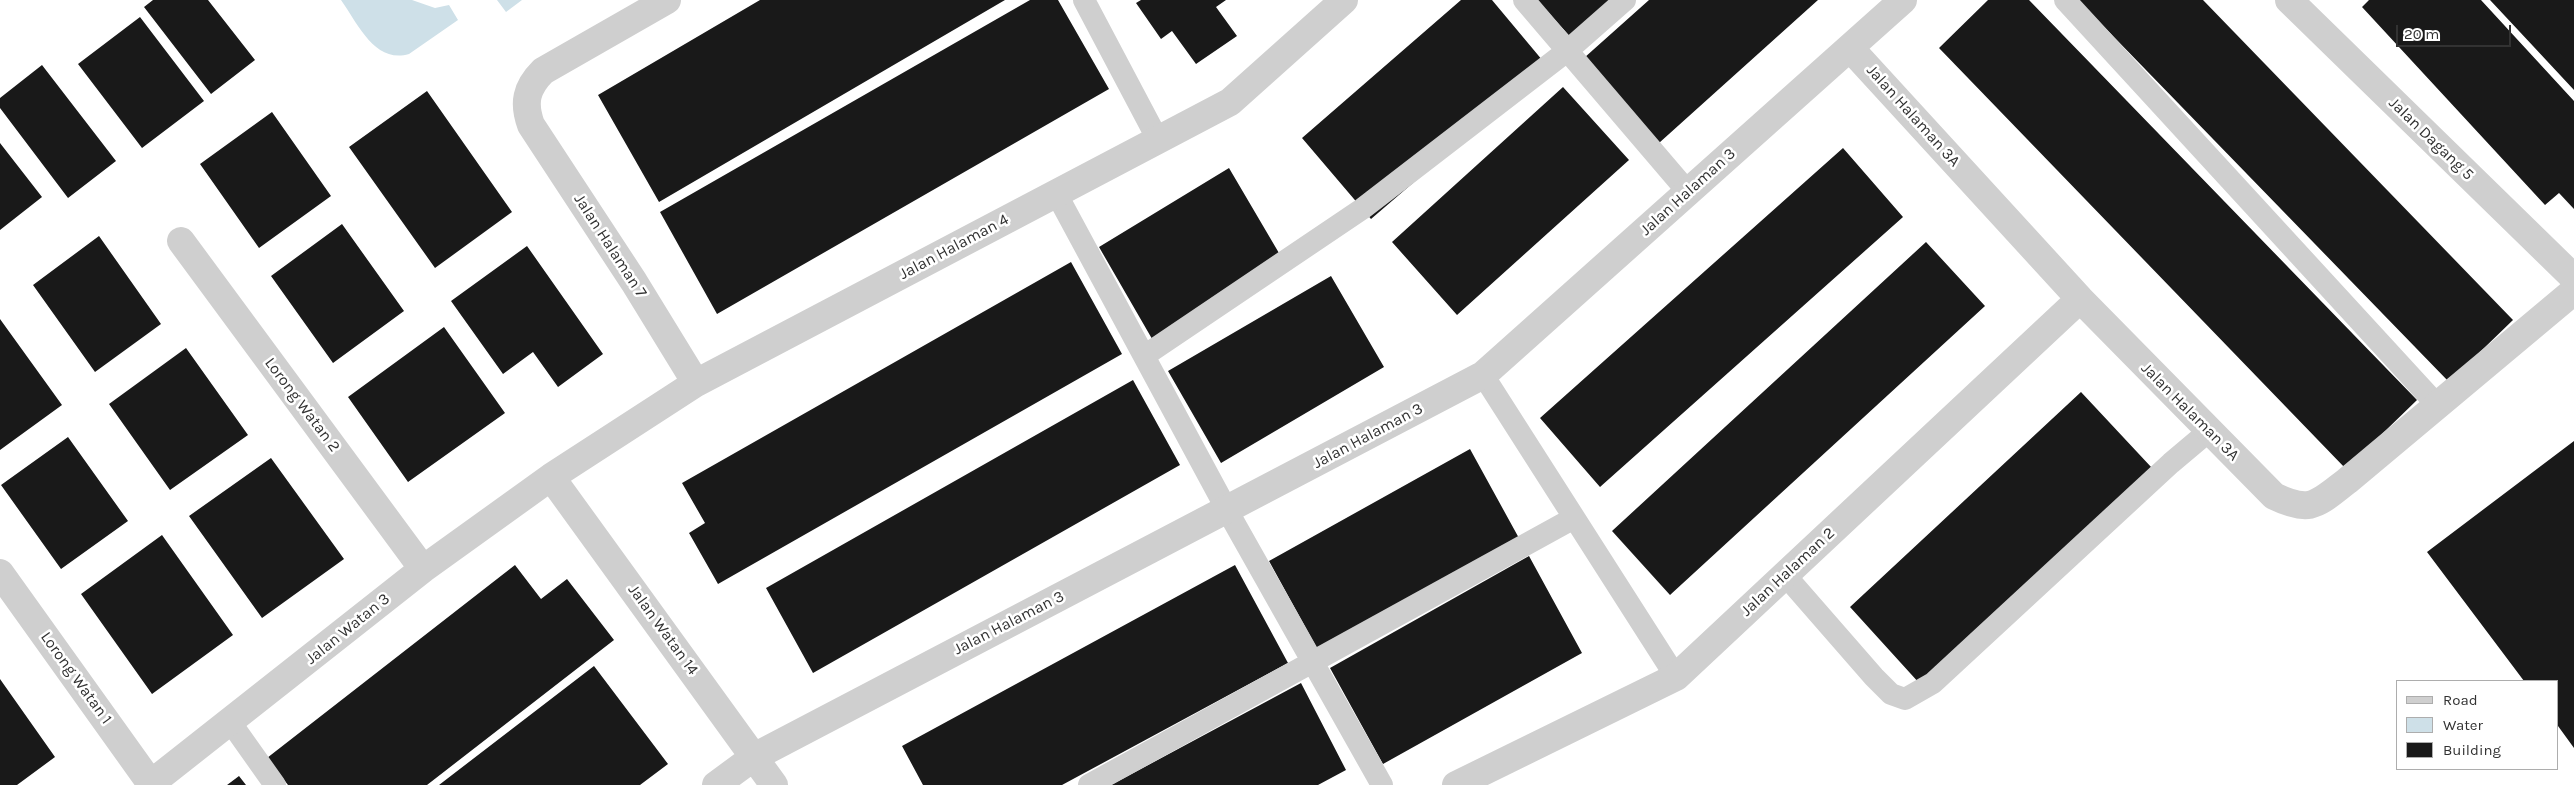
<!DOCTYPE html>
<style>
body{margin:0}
#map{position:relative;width:2574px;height:785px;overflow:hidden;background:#fff;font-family:Karla,sans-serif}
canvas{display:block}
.legend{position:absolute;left:2396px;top:680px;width:162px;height:90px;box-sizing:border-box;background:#fff;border:1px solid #adadad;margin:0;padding:6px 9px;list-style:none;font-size:15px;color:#323232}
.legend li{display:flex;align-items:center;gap:10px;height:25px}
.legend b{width:25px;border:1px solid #adadad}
.scale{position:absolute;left:2396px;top:25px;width:115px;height:22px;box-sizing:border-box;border:2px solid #323232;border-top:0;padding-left:6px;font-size:15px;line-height:18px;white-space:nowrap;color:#323232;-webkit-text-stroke:4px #fff;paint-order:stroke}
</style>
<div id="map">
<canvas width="2574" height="785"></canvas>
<ul class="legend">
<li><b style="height:6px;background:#cfcfcf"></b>Road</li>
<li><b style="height:14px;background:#cee0e8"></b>Water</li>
<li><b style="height:14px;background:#191919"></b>Building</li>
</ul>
<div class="scale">20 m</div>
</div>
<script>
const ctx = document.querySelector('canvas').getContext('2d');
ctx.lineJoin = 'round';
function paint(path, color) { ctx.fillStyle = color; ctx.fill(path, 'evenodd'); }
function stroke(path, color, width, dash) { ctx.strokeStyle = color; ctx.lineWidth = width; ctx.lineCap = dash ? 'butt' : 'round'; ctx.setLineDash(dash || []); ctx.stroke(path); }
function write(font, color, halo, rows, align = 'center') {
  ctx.font = font + ' Karla,sans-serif'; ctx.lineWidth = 5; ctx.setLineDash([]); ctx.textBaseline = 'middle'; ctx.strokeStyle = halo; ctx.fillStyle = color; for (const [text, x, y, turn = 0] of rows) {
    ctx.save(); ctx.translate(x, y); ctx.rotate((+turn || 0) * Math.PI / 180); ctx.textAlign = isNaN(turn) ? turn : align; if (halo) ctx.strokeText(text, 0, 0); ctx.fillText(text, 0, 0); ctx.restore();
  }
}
paint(new Path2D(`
 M341 0H412L435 8 449 5 458 20 409 54C375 64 358 24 341 0Z
 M497 0H522L506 12Z`), '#cee0e8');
paint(new Path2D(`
 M153 0H208L255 60 211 94 144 7Z
 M760 0H1005L659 202 598 95Z
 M1030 0H1058L1109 89 717 314 660 212Z
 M1141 0H1226L1216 7 1237 36 1196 64 1172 31 1161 39 1136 3Z
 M1461 0H1492L1548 67 1371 219 1302 138Z
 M1537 0H1621L1575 42Z
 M1649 0H1818L1659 143 1584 58Z
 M1988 0H2029L2417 400 2346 469 1939 48Z
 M2078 0H2203L2513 320 2449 382Z
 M2369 0H2481L2574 101V209L2559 193 2545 205 2362 7Z
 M2490 0H2574V90L2533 46Z
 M140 17 204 101 142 148 78 64Z
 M42 65 116 161 68 198 0 108V98Z
 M1563 87 1629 160 1457 315 1392 242Z
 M427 91 512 212 435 268 349 147Z
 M272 112 331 196 259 248 200 164Z
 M0 143 42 197 0 230Z
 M1843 148 1903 217 1600 487 1540 418Z
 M1229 168 1286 265 1155 344 1099 247Z
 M342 224 404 311 333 363 271 276Z
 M99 236 161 324 95 372 33 285Z
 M1926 242 1985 306 1670 595 1612 531Z
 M527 246 603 354 558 387 533 352 503 374 451 301Z
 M1071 262 1122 354 718 584 689 533 705 523 682 483Z
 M1331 276 1384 367 1221 463 1168 371Z
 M0 319 62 405 0 450Z
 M444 327 505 413 408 482 348 397Z
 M186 348 248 435 170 490 109 404Z
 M1133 380 1180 465 813 673 766 588Z
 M2081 392 2152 468 1920 684 1850 607Z
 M68 437 128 521 61 569 1 485Z
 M2574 441V748L2558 726V681H2524L2427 552Z
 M1470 449 1520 540 1319 652 1269 561Z
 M271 458 344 559 262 618 189 516Z
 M162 535 233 635 152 694 81 594Z
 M1529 556 1582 653 1383 764 1330 668Z
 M515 565 541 599 567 579 614 640 427 785H288L267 758Z
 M1235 565 1288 663 1062 785H923L902 746Z
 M594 666 668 764 640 785H439Z
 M0 679 55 757 17 785H0Z
 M1301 683 1346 770 1318 785H1111Z
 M239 776 246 785H227Z`), '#191919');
stroke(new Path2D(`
 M1084 0 1158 140
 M1524 0 1688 192
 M2065 0 2438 406
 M1056 193 1227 510 1382 785
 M1144 356 1362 209 1567 51 1625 0
 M1483 375 1676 677
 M1785 575 1874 677 1891 694 1905 699 1933 683 2171 463 2209 431
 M231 723 275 785
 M1089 785 1574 518`), '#cfcfcf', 22);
stroke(new Path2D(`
 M667 0 543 71C526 88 523 103 531 125L634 282 696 383
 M2289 0 2574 278
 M1850 48 2080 299 2274 496C2311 514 2317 504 2347 481L2574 291
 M181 241 423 569
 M551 477 774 785
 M0 573 151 784
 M149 785 423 569 551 477 696 383 1230 102 1344 0
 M716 785 754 757 1483 375 1903 0
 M1456 785 1676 677 2080 299`), '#cfcfcf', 28);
write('16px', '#323232', '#fff', [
 ["Jalan Halaman 3A",1913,116,48],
 ["Jalan Dagang 5",2431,139,44],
 ["Jalan Halaman 3",1688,192,-42],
 ["Jalan Halaman 7",610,246,57],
 ["Jalan Halaman 4",954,247,-28],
 ["Lorong Watan 2",302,405,53],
 ["Jalan Halaman 3A",2190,412,45],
 ["Jalan Halaman 3",1368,436,-28],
 ["Jalan Halaman 2",1788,572,-43],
 ["Jalan Halaman 3",1009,623,-27],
 ["Jalan Watan 3",348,629,-39],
 ["Jalan Watan 14",663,630,54],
 ["Lorong Watan 1",76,678,54]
]);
</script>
